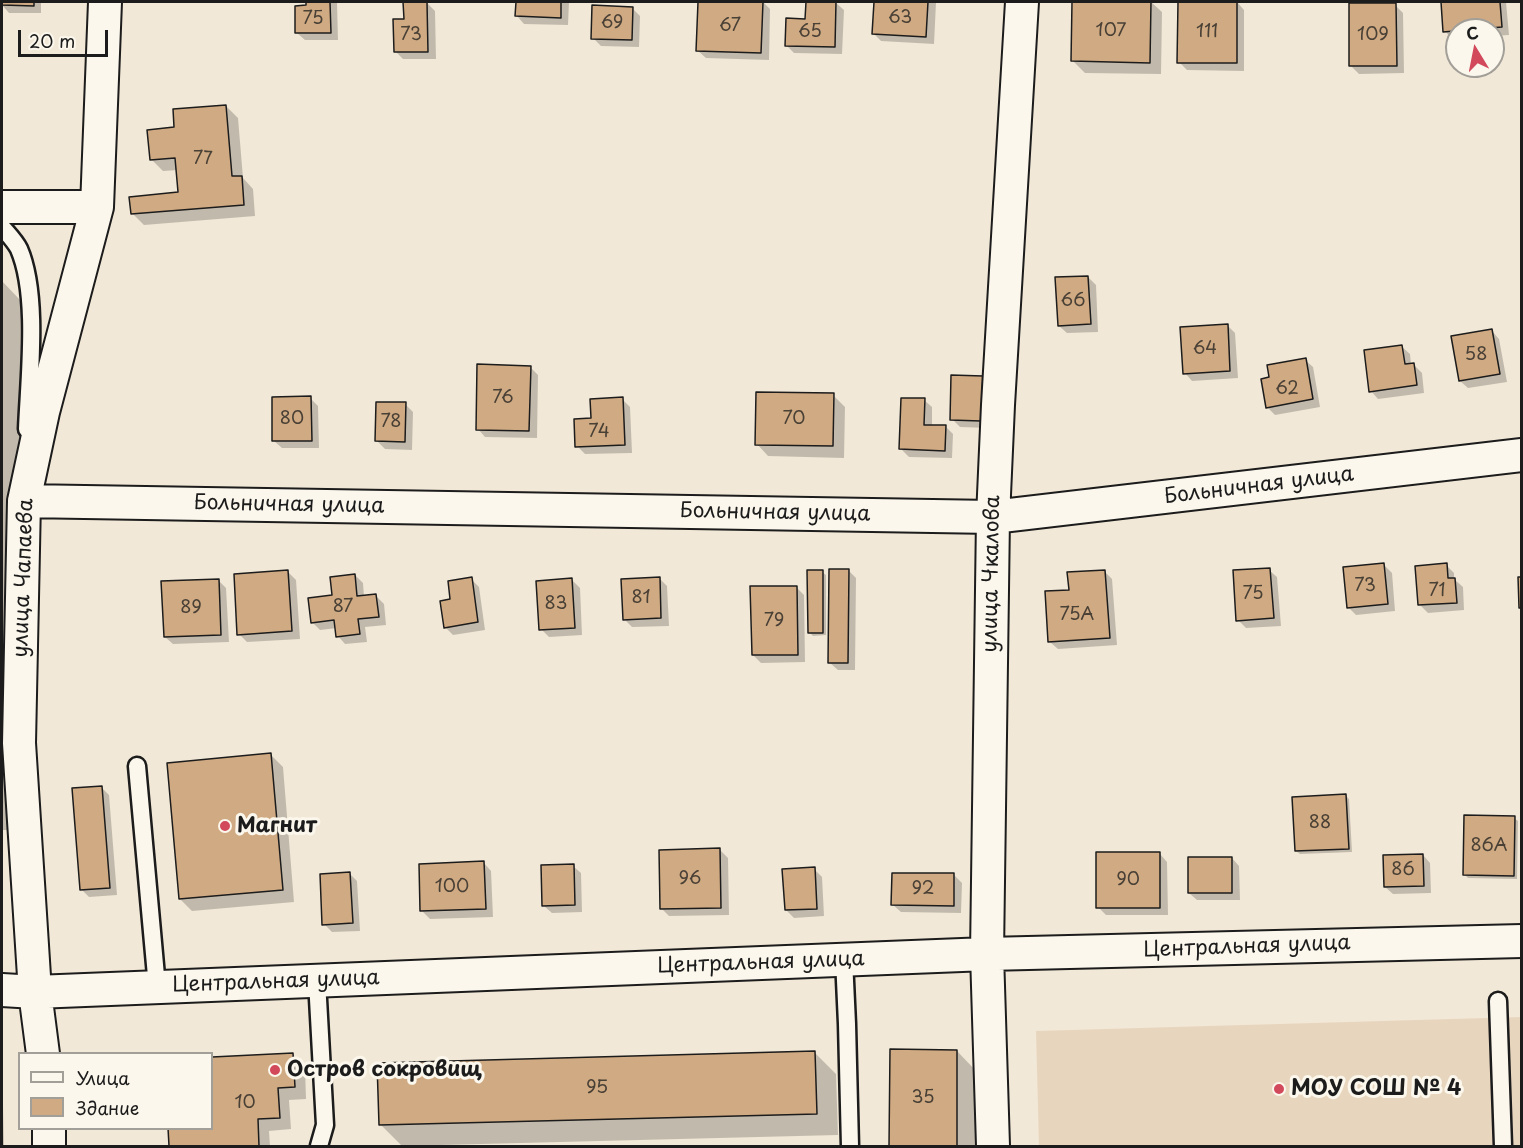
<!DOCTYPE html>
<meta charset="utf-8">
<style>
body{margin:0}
#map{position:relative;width:1523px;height:1148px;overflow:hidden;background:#f2e8d7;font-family:"Playpen Sans",sans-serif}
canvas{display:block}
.frame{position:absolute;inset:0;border:3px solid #1c1c1c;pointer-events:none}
.legend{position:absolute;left:18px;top:1052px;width:195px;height:78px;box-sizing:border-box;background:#fbf7ec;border:2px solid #a29f99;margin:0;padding:8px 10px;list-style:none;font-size:18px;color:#1c1c1c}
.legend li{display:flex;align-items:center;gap:12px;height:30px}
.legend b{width:30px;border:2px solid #a29f99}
.north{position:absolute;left:1445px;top:18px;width:60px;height:60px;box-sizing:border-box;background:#fbf7ec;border:2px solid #a29f99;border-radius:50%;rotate:350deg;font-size:16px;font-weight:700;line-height:24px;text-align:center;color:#1c1c1c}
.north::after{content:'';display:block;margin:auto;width:21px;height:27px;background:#d1495b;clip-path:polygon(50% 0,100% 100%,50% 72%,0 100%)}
.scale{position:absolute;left:18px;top:30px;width:90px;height:27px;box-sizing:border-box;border:3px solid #1c1c1c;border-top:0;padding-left:8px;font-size:18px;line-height:21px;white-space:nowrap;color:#1c1c1c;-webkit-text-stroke:4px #fbf7ec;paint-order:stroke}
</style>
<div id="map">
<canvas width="1523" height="1148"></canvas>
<div class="frame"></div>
<ul class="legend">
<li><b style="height:8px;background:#fbf7ec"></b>Улица</li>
<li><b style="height:16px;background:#d0aa82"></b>Здание</li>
</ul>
<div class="north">С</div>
<div class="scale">20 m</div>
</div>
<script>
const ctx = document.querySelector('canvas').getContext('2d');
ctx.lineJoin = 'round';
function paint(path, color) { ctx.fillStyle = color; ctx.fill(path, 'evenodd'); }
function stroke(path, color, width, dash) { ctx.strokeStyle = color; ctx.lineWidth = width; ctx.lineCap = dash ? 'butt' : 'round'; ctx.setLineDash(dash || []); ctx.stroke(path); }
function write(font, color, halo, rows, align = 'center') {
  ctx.font = font + ' "Playpen Sans",sans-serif'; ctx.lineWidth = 6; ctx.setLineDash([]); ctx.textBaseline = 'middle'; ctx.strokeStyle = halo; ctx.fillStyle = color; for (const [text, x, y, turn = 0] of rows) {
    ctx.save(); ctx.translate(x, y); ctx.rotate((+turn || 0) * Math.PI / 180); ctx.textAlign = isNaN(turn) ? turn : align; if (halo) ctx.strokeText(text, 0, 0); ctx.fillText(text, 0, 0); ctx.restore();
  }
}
paint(new Path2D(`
 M1521 1017V1146H1039L1036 1031Z`), '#e8d5be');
paint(new Path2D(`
 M2 2H41V13H9L2 5Z
 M307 2H337L338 40H305L297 33 307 7Z
 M517 2H569L568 25 524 24 517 16Z
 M699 2H763L770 9 769 60 706 58 698 51Z
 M807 2 836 3 844 10 842 54 794 53 786 45 807 20Z
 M875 2H934L936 3 934 44 881 41 873 33Z
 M1074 2H1151L1162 12 1161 74 1085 73 1073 61Z
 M1180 2H1237L1244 10V71L1187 70 1179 62Z
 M1442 2H1506L1509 35 1493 36V30H1457V39H1452L1445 31Z
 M427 3 435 11 436 59H403L395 51 405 20Z
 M1395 5 1403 13 1404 73 1359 74 1351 66Z
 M632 8 640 16 639 47 601 46 593 38Z
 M226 106 238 118 243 178 253 189 255 216 144 225 132 213 180 194 178 170 163 171 151 159 176 129Z
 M1088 277 1096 285 1098 332 1067 333 1059 326Z
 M2 281 21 301 17 830H2Z
 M1227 325 1235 333 1238 378 1192 381 1185 373Z
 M1492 331 1499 339 1507 382 1468 388 1460 381Z
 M1402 347 1410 354 1411 365H1414L1422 373 1424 393 1378 399 1371 391Z
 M1305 360 1313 367 1320 407 1275 415 1267 407 1271 378Z
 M530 367 538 375 537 438 485 437 478 429Z
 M982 378 990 385 988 428 960 427 952 419Z
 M833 395 845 407 844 458 768 456 757 444Z
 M310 398 318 406 319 448H282L274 441Z
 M622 399 630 407 632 453 585 454 577 446Z
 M924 400 932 407V426H945L953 434 952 458 909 457 901 449Z
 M405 404 413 412 412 450 385 449 377 441Z
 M1384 565 1392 573 1395 611 1356 615 1348 607Z
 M1446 565 1454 573V579L1463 587 1464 610 1428 613 1420 605Z
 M848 570 856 578 855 670H838L830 663Z
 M1269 570 1277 577 1281 626 1246 628 1238 620Z
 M1104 571 1112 579 1117 645 1058 649 1050 642 1070 591Z
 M288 572 296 580 300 639 247 642 239 634Z
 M822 572 826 575V635L813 636 809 632Z
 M355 575 363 583 364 597 376 596 384 604 386 625 365 627 367 642 345 644 338 636 337 628 320 630 312 622 334 596Z
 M659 578 667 586 669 626 632 627 624 619Z
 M471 579 479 587 485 630 453 635 445 627Z
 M218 580 226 588 229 642 173 644 165 637Z
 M572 580 580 588 582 635 549 637 541 629Z
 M796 587 804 595 805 662 761 663 753 655Z
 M271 755 283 767 294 902 192 911 180 899Z
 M101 787 109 795 117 895 89 897 81 889Z
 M1345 795 1349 799 1352 852 1300 854 1296 851Z
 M1514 818 1518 821 1517 879 1468 878 1465 875Z
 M720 850 728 858 729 915 669 916 661 908Z
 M1160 854 1167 862 1168 915H1106L1098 907Z
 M1423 855 1430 863 1431 893 1393 894 1385 887Z
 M1232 858 1239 866 1240 900H1197L1189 893Z
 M484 863 491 871 493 917 430 919 422 911Z
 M573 866 581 873 582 912 552 913 544 906Z
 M814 869 822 877 824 916 794 918 786 910Z
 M349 873 357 881 360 931 332 932 324 924Z
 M954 875 962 883 961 913 901 912 893 905Z
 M892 1051H957L978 1073V1146H891Z
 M815 1053 836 1074 838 1135 402 1146 380 1124Z
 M293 1055 305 1067 306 1099 289 1100 291 1129 269 1131 270 1146H171L170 1128H212V1059Z
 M2 1104 3 1106 4 1146H2Z`), '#0003');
const building = new Path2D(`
 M2 2H34V6L2 5Z
 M306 2H330L331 33H295V6L306 5Z
 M403 2H427L428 52H394L393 19H404Z
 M516 2H561V18L515 16Z
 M698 2H763L761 53 696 51Z
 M806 2H836L835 47 785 46 786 18 805 19Z
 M874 2H928L926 37 872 34Z
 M1072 2H1151L1150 63 1071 61Z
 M1178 2H1237V63H1177Z
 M1441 2H1500L1502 27 1443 32Z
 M1349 3H1396L1397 66H1349Z
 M592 5 633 7 632 40 591 39Z
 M226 105 232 176H242L244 205 131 214 129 197 178 192 175 158 150 160 147 130 174 127 173 109Z
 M1088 276 1091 324 1058 326 1055 277Z
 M1228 324 1230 371 1183 374 1180 327Z
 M1492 329 1500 374 1459 381 1451 336Z
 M1402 345 1405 364 1414 363 1417 385 1369 392 1364 350Z
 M1306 358 1313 399 1266 408 1261 379 1269 377 1267 365Z
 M477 364 531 366 529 431 476 430Z
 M951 375 983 376 981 421 950 420Z
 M756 392 834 393 833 446 755 445Z
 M311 396 312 441H272V397Z
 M623 397 625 445 575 447 574 419 591 418 590 399Z
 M901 398H925L924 425H946L945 451 899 449Z
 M376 402H406L405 442 375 441Z
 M1384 563 1388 604 1347 608 1343 567Z
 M1447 563 1448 578H1455L1457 603 1418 605 1415 566Z
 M1270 568 1274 618 1236 621 1233 570Z
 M829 569H849L848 663H828Z
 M288 570 292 631 237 635 234 574Z
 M807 570H823V633H808Z
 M1105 570 1110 638 1048 642 1045 591 1069 590 1067 572Z
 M355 574 357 596 376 594 379 617 358 619 360 634 336 637 334 620 311 623 308 598 332 595 330 577Z
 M472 577 478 622 444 628 440 601 450 599 448 581Z
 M660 577 661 618 623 620 621 579Z
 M1518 577H1522V608H1519Z
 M572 578 575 628 539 630 536 581Z
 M219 579 221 635 164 637 161 581Z
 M750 586H797L798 655H752Z
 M271 753 283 890 179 899 167 763Z
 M102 786 110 888 80 890 72 788Z
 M1346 794 1349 849 1295 851 1292 797Z
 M1464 815 1515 816 1514 876 1463 875Z
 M720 848 721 908 660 909 659 850Z
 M1096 852H1160V908H1096Z
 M1423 854 1424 886 1384 887 1383 855Z
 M1188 857H1232V893H1188Z
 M484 861 486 909 420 911 419 864Z
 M574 864 575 905 542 906 541 865Z
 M815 867 817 909 785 910 782 869Z
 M350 872 353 923 322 925 320 874Z
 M892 873H954V906L891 905Z
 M890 1049 957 1050V1146H889Z
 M815 1051 817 1114 379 1125 377 1063Z
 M293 1053 295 1087 278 1088 280 1118 258 1119 259 1146H169L168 1128H212V1057Z`);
paint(building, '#d0aa82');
stroke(building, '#1c1c1c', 1.5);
const service = new Path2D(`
 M2 227C7 233 15 241 19 249 39 295 29 378 27 429
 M137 766 157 987
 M844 959 847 1024 850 1146
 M317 981 325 1125 319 1146
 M1498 1001 1503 1146`);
const minor = new Path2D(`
 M2 207H97
 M24 501 993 517 1522 455
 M2 990 35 992 987 954 1522 941
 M43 1054 35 992 19 743 24 501 43 412 97 207 105 2
 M49 1128V1146
 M993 1146 987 954 993 517 998 405 1022 2`);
stroke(service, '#1c1c1c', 21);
stroke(minor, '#1c1c1c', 36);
stroke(service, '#fbf7ec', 16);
stroke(minor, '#fbf7ec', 32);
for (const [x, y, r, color] of [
 [225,826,6,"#d1495b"],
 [275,1070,6,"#d1495b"],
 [1279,1089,6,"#d1495b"]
]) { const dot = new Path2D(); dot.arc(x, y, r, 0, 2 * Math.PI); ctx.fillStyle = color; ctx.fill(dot); stroke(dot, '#fbf7ec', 2); }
write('18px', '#494036', null, [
 ["63",900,18],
 ["75",313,19],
 ["69",612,23],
 ["67",730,26],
 ["107",1111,31],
 ["65",810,32],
 ["111",1207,32],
 ["73",411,35],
 ["109",1373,35],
 ["77",203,159],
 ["66",1073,301],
 ["64",1205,349],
 ["58",1476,355],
 ["62",1287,389],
 ["76",503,398],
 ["80",292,419],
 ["70",794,419],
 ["78",391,422],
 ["74",599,432],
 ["73",1365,586],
 ["71",1437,591],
 ["75",1253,594],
 ["81",641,598],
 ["83",556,604],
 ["87",343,607],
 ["89",191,608],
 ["75А",1077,615],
 ["79",774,621],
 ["88",1320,823],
 ["86А",1489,846],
 ["86",1403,870],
 ["96",690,879],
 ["90",1128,880],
 ["100",452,887],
 ["92",923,889],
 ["95",597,1088],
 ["35",923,1098],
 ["10",245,1103]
]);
write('21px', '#1c1c1c', '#fbf7ec', [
 ["Больничная улица",1259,486,-7],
 ["Больничная улица",289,505,1],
 ["Больничная улица",775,513,1],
 ["улица Чкалова",992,574,-89],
 ["улица Чапаева",24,578,-88],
 ["Центральная улица",1247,947,-2],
 ["Центральная улица",761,963,-2],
 ["Центральная улица",276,982,-2]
]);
write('bold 21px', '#1c1c1c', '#fbf7ec', [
 ["Магнит",237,826],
 ["Остров сокровищ",287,1070],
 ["МОУ СОШ № 4",1291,1089]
], 'left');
</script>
